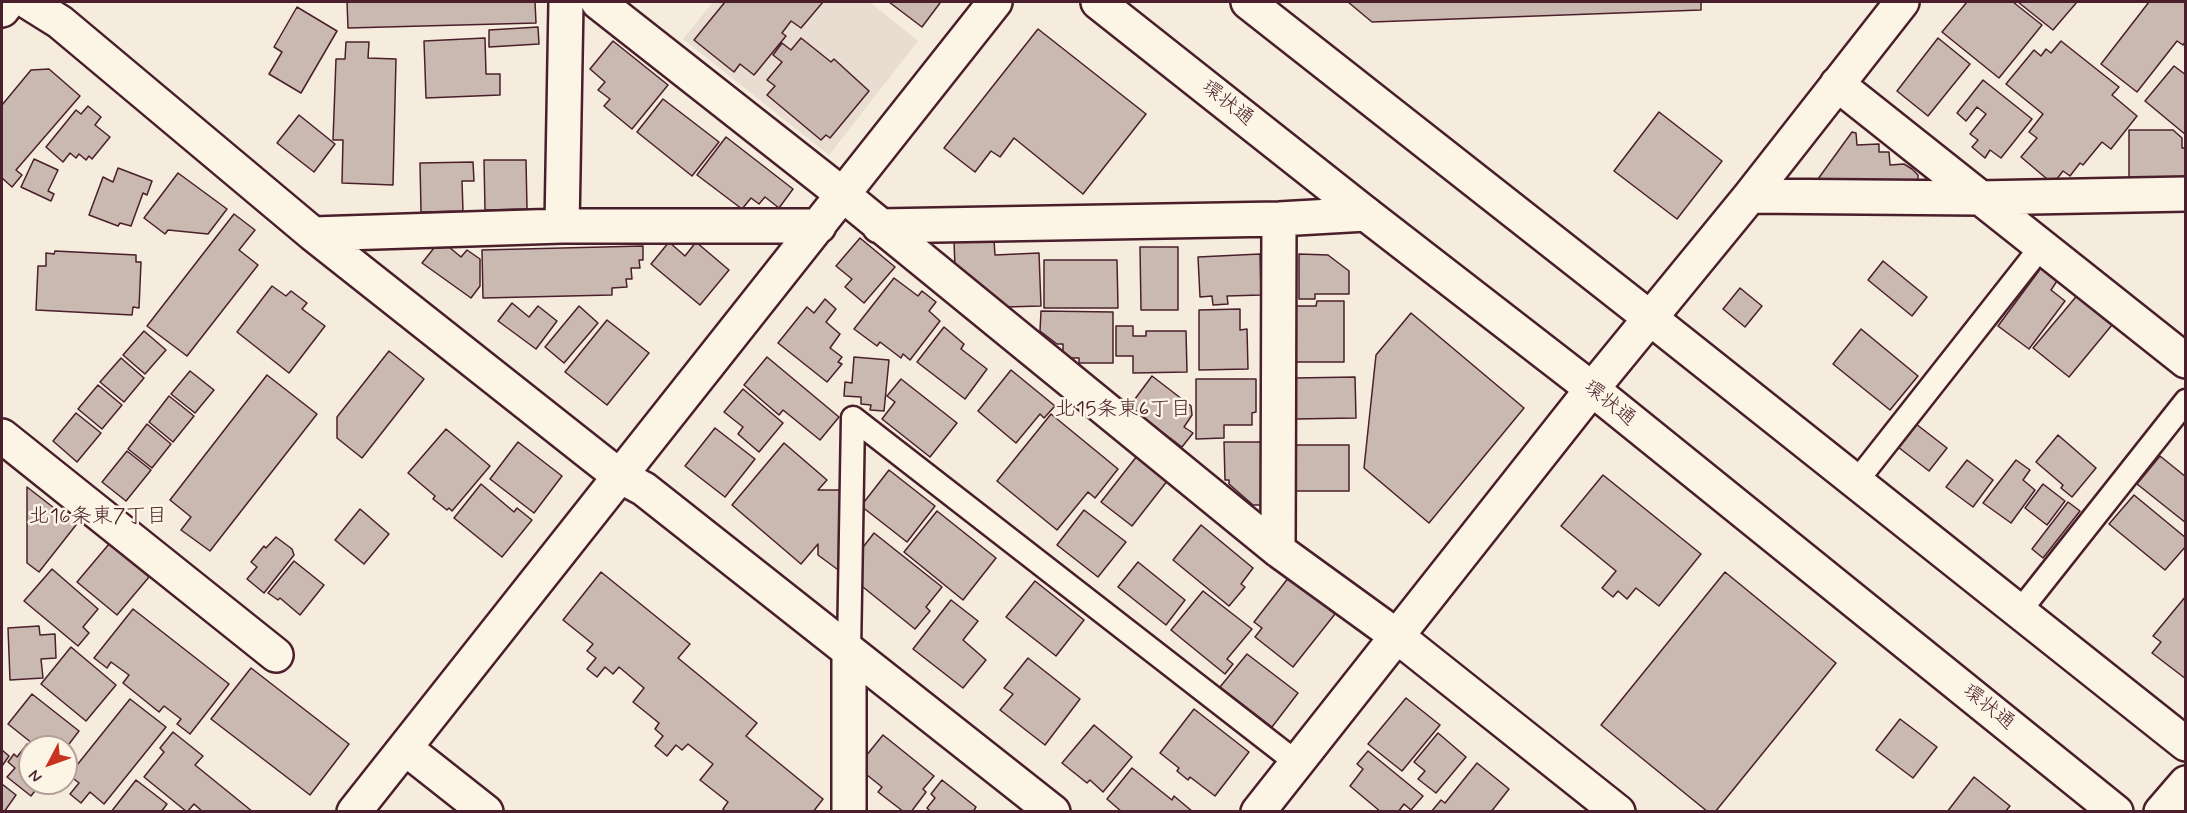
<!DOCTYPE html>
<meta charset="utf-8">
<style>
body{margin:0}
#map{position:relative;width:2187px;height:813px;overflow:hidden;background:#f5ecde;font-family:Mynerve,sans-serif}
canvas{display:block}
.frame{position:absolute;inset:0;border:3px solid #4a1f2b;pointer-events:none}
.north{position:absolute;left:18px;top:735px;width:60px;height:60px;box-sizing:border-box;background:#fcf5e5;border:2px solid #b59f9b;border-radius:50%;rotate:229deg;font-size:16px;font-weight:700;line-height:24px;text-align:center;color:#4a1f2b}
.north::after{content:'';display:block;margin:auto;width:21px;height:27px;background:#c8321e;clip-path:polygon(50% 0,100% 100%,50% 72%,0 100%)}
</style>
<div id="map">
<canvas width="2187" height="813"></canvas>
<div class="frame"></div>
<div class="north">N</div>
</div>
<script>
const ctx = document.querySelector('canvas').getContext('2d');
ctx.lineJoin = 'round';
function paint(path, color) { ctx.fillStyle = color; ctx.fill(path, 'evenodd'); }
function stroke(path, color, width, dash) { ctx.strokeStyle = color; ctx.lineWidth = width; ctx.lineCap = dash ? 'butt' : 'round'; ctx.setLineDash(dash || []); ctx.stroke(path); }
function write(font, color, halo, rows, align = 'center') {
  ctx.font = font + ' Mynerve,"Klee One",sans-serif'; ctx.lineWidth = 5; ctx.setLineDash([]); ctx.textBaseline = 'middle'; ctx.strokeStyle = halo; ctx.fillStyle = color; for (const [text, x, y, turn = 0] of rows) {
    ctx.save(); ctx.translate(x, y); ctx.rotate((+turn || 0) * Math.PI / 180); ctx.textAlign = isNaN(turn) ? turn : align; if (halo) ctx.strokeText(text, 0, 0); ctx.fillText(text, 0, 0); ctx.restore();
  }
}
paint(new Path2D(`
 M713 2H870L918 41 829 155 683 39Z`), '#e8ddd0');
const building = new Path2D(`
 M347 2H535L536 23 348 28Z
 M725 2H823L801 28 791 21 782 33 786 36 754 75 740 64 734 72 694 40Z
 M889 2H938L940 3 922 27Z
 M1348 2H1701V10L1372 22Z
 M1967 2H2013L2042 25 1999 78 1942 32Z
 M2018 2H2077L2053 30Z
 M2149 2H2186V41L2183 45 2177 41 2137 92 2101 64Z
 M297 7 337 31 301 93 269 74 282 52 274 47Z
 M538 27 539 44 489 47V30Z
 M1038 29 1146 114 1083 194 1014 138 1000 157 991 151 975 172 944 148Z
 M485 38 486 74H500V95L426 98 424 41Z
 M801 38 831 62 834 59 869 91 830 138 826 135 821 140 767 95 775 86 767 80 782 62 773 55 782 43 791 50Z
 M1938 38 1970 64 1928 116 1897 91Z
 M613 41 668 85 632 129 604 106 610 99 598 90 605 82 590 69Z
 M2061 41 2119 87 2112 95 2137 116 2111 149 2102 142 2083 165 2080 163 2070 176 2063 171 2053 184 2021 157 2037 138 2029 132 2043 114 2006 84 2034 50 2041 56 2046 49 2051 53Z
 M346 42H369L368 58 396 59 393 185 342 183 343 140H333L336 59H345Z
 M2174 66 2186 75V135L2145 101Z
 M49 69 80 96 16 170 22 175 12 187 2 178V105L31 70Z
 M1983 80 2032 119 2001 158 1990 150 1985 158 1972 147 1978 140 1970 134 1986 114 1977 107 1966 121 1957 113Z
 M663 99 719 142 692 176 637 132Z
 M88 106 101 117 95 125 110 137 92 159 89 156 86 160 79 154 76 158 70 153 63 162 46 147 76 110 81 114Z
 M1659 112 1722 161 1677 219 1614 171Z
 M299 115 335 144 314 172 277 143Z
 M2129 130H2173L2182 138V148H2186V177H2129Z
 M1852 132 1856 133 1857 145 1879 144V152H1889L1890 165 1904 164 1912 169 1918 175V188L1810 190Z
 M726 137 793 189 779 208 765 197 759 204 751 198 742 209 697 175Z
 M34 159 58 170 48 191 54 194 51 201 21 187Z
 M484 160H526L527 209 485 210Z
 M473 162 474 181H462L463 211 421 212 420 163Z
 M118 168 152 181 147 195 143 193 131 226 120 223 118 226 89 215 103 177 113 182Z
 M178 173 227 209 208 234 168 230 165 234 144 218Z
 M234 214 255 230 239 250 258 265 187 356 147 326Z
 M860 238 895 267 864 303 845 287 852 279 836 266Z
 M994 240 995 255 1039 253 1041 306 1005 307 955 267 954 241Z
 M669 242 685 256 696 242 729 270 700 305 651 264Z
 M643 246V260H639L640 268H631L632 279H626L627 287 612 288V295L483 298 482 250Z
 M449 247 461 257 467 250 480 259V286L471 298 422 263 434 248Z
 M1140 247H1178V310H1141Z
 M55 251 136 255V262H141L139 308 133 307 132 315 36 310 38 266H46V253L54 254Z
 M1260 254 1261 295 1227 296 1228 304 1213 305 1212 296 1200 297 1198 257Z
 M1299 254 1328 255 1349 271V294H1315V299H1299Z
 M1044 260H1117L1118 308H1044Z
 M1883 261 1927 297 1912 316 1868 280Z
 M2041 268 2057 281 2051 290 2065 301 2029 349 1998 326Z
 M894 278 918 296 922 291 936 302 929 311 940 321 910 360 903 354 901 358 880 342 877 346 854 329Z
 M272 286 286 296 291 291 307 303 302 309 325 326 289 373 237 332Z
 M1740 288 1762 306 1745 327 1723 309Z
 M2080 292 2106 314 2103 318 2112 325 2069 377 2033 348Z
 M825 299 836 309 826 322 840 334 830 348 842 357 838 362 842 364 827 382 778 343 807 307 814 313Z
 M1317 301H1344V362H1290V306H1316Z
 M512 303 529 317 538 306 557 321 536 349 498 321Z
 M579 306 598 323 564 363 545 347Z
 M1240 309V330L1247 329 1248 369 1199 370V310Z
 M1041 311 1113 312V363H1079V358H1063V344H1057L1040 331Z
 M1411 313 1524 408 1429 523 1364 468 1376 355Z
 M607 320 649 353 607 405 565 372Z
 M1116 326H1133V336H1146V331H1186L1187 372 1133 373V356H1116Z
 M944 327 964 344 961 349 987 369 965 399 917 362Z
 M1861 329 1918 376 1890 410 1833 364Z
 M144 331 166 350 145 374 123 355Z
 M389 351 424 379 362 458 337 438V417Z
 M767 357 839 417 820 440 783 410 779 415 744 385Z
 M854 357 889 360 884 411 870 410 871 405 861 404V397L844 396 845 382 852 383Z
 M121 358 144 378 124 402 100 382Z
 M1011 370 1055 406 1044 418 1040 414 1016 443 978 411Z
 M190 371 214 390 195 413 171 394Z
 M267 375 317 414 210 551 181 530 191 517 170 500Z
 M1152 376 1191 406 1192 415 1184 427 1193 433 1182 447 1129 407Z
 M1355 377 1356 418 1296 419 1295 378Z
 M901 379 957 423 930 457 882 419 895 402 887 396Z
 M1196 379H1256V412L1252 413V425H1224V438L1196 439Z
 M98 385 122 405 102 429 78 409Z
 M743 389 783 423 759 452 738 434 743 427 724 412Z
 M169 396 194 416 173 442 149 422Z
 M76 413 101 433 77 462 53 441Z
 M1051 414 1118 469 1095 498 1088 492 1057 530 997 481Z
 M147 424 171 444 152 468 128 449Z
 M1916 424 1947 448 1929 471 1898 447Z
 M715 428 755 459 725 497 685 466Z
 M446 429 490 466 452 511 449 508 447 510 433 499 435 496 408 473Z
 M2058 435 2096 468 2072 497 2061 488 2063 485 2036 462Z
 M518 442 562 476 534 513 490 479Z
 M1224 442H1265L1266 505H1253L1229 484V480H1225Z
 M784 443 827 480 818 490H840L841 572 818 555V544L801 564 732 505Z
 M1293 445H1349V491H1293Z
 M127 451 151 470 126 501 102 482Z
 M1137 456 1168 480 1132 526 1101 502Z
 M2160 456 2186 477V523L2137 484Z
 M1967 460 1993 480 1973 507 1946 487Z
 M2016 460 2030 470 2023 480 2035 490 2011 523 1983 503Z
 M889 470 935 506 907 542 861 506Z
 M1603 475 1701 554 1659 606 1636 588 1627 599 1618 591 1613 597 1602 588 1616 571 1561 526Z
 M481 484 514 512 517 508 532 520 502 557 454 518Z
 M2043 484 2065 501 2047 525 2025 508Z
 M27 487 76 525 39 572 27 563Z
 M2134 495 2186 538V546L2165 570 2109 524Z
 M2068 502 2080 511 2043 558 2032 549Z
 M360 509 389 534 364 564 335 540Z
 M1084 510 1126 542 1098 577 1057 545Z
 M937 511 996 558 963 600 904 552Z
 M1201 525 1253 568 1241 584 1245 587 1229 606 1173 560Z
 M874 533 942 587 926 607 930 611 915 629 858 583 857 555Z
 M276 537 292 549 294 555 264 593 247 579 257 567 251 562 264 546 266 548Z
 M109 544 149 577 117 615 77 582Z
 M294 561 324 585 300 615 280 598 278 600 268 593Z
 M1138 562 1185 600 1166 625 1118 587Z
 M52 569 98 609 83 627 89 633 78 646 24 601Z
 M601 572 690 644 678 658 757 723 746 736 823 799 813 812H726L723 809 728 802 700 780 713 764 688 744 682 750 676 745 667 756 655 746 663 736 655 729 659 723 633 702 644 688 619 667 613 674 605 667 597 677 587 669 596 658 587 651 593 644 563 620Z
 M1725 572 1836 663 1715 812H1708L1601 725Z
 M1289 577 1335 614 1293 667 1255 637 1262 628 1254 622Z
 M1035 581 1084 620 1056 656 1006 617Z
 M1203 591 1252 629 1227 659 1233 664 1225 674 1171 630Z
 M2186 596V679L2152 653 2161 642 2153 636Z
 M951 600 978 621 963 640 986 660 963 688 913 649Z
 M133 609 229 684 190 734 177 724 181 719 164 706 159 712 123 683 129 675 111 662 107 668 94 658Z
 M39 626 40 635 55 634 56 658 41 659 43 678 10 680 8 628Z
 M71 647 116 685 86 721 41 684Z
 M1247 654 1298 693 1272 727 1220 687Z
 M1028 658 1080 699 1045 745 1000 710 1013 694 1004 688Z
 M251 668 349 744 310 795 211 719Z
 M32 694 79 731 66 748 37 747 8 724Z
 M1406 698 1440 725 1402 771 1368 744Z
 M130 699 166 727 104 804 90 792 81 803 70 794 79 783 69 775Z
 M1194 709 1249 752 1215 796 1190 777 1188 780 1177 771 1179 768 1160 753Z
 M1900 719 1937 747 1913 778 1876 750Z
 M1094 725 1132 757 1103 792 1090 780 1087 783 1062 763Z
 M173 732 203 756 195 765 253 812H203L194 804 187 812 144 777 164 752 160 748Z
 M1438 733 1466 757 1436 793 1418 779 1425 771 1414 762Z
 M883 735 934 776 923 789 926 792 911 812H904L878 792 882 787 857 767Z
 M27 744 30 747V783H41L31 796 7 777 15 768 8 762 14 754 17 757Z
 M2 750 9 756 2 766Z
 M1368 751 1423 796 1411 810 1404 804 1398 812H1381L1350 786 1363 769 1357 764Z
 M1477 763 1509 789 1491 812H1431L1441 800 1445 803Z
 M1132 768 1172 800 1174 796 1193 812H1122L1107 799Z
 M1974 777 2010 806 2005 812H1947Z
 M136 780 167 804 161 812H111Z
 M942 780 976 807 973 812H931L927 808 935 798 931 794Z
 M2 784 16 795 4 812H2Z`);
paint(building, '#cab9b1');
stroke(building, '#4a1f2b', 1.5);
const service = new Path2D(`
 M1856 482 2041 247
 M2019 612 2186 401
 M849 651 853 418 1297 763`);
const minor = new Path2D(`
 M28 2 60 22 313 234 595 457 618 475 644 489 1053 812
 M598 2 842 194 1278 550 1398 637 1618 812
 M1837 84 2186 361
 M1750 196 1978 198 2186 194
 M562 226 566 2
 M879 226 1279 219 1366 214
 M313 234 562 226H819
 M2 436 276 655
 M1278 550 1279 219
 M849 651V812
 M405 748 486 812
 M354 812 995 2
 M1258 812 1592 389 1750 196 1902 2
 M2161 812 2186 783`);
const tertiary = new Path2D(`
 M1098 2 1366 214 1592 389 2116 812
 M1248 2 1650 318 2186 744`);
const primary = new Path2D(`
 M2 10 8 2`);
stroke(service, '#4a1f2b', 27);
stroke(minor, '#4a1f2b', 38);
stroke(tertiary, '#4a1f2b', 38);
stroke(primary, '#4a1f2b', 38);
stroke(service, '#fcf5e5', 22);
stroke(minor, '#fcf5e5', 33);
stroke(tertiary, '#fcf5e5', 33);
stroke(primary, '#fcf5e5', 33);
write('20px', '#4a1f2b', '#fcf5e5', [
 ["環状通",1227,104,38],
 ["環状通",1609,404,39],
 ["環状通",1988,708,39]
]);
write('21px', '#4a1f2b', '#fcf5e5', [
 ["北15条東6丁目",1123,411],
 ["北16条東7丁目",98,518]
]);
</script>
